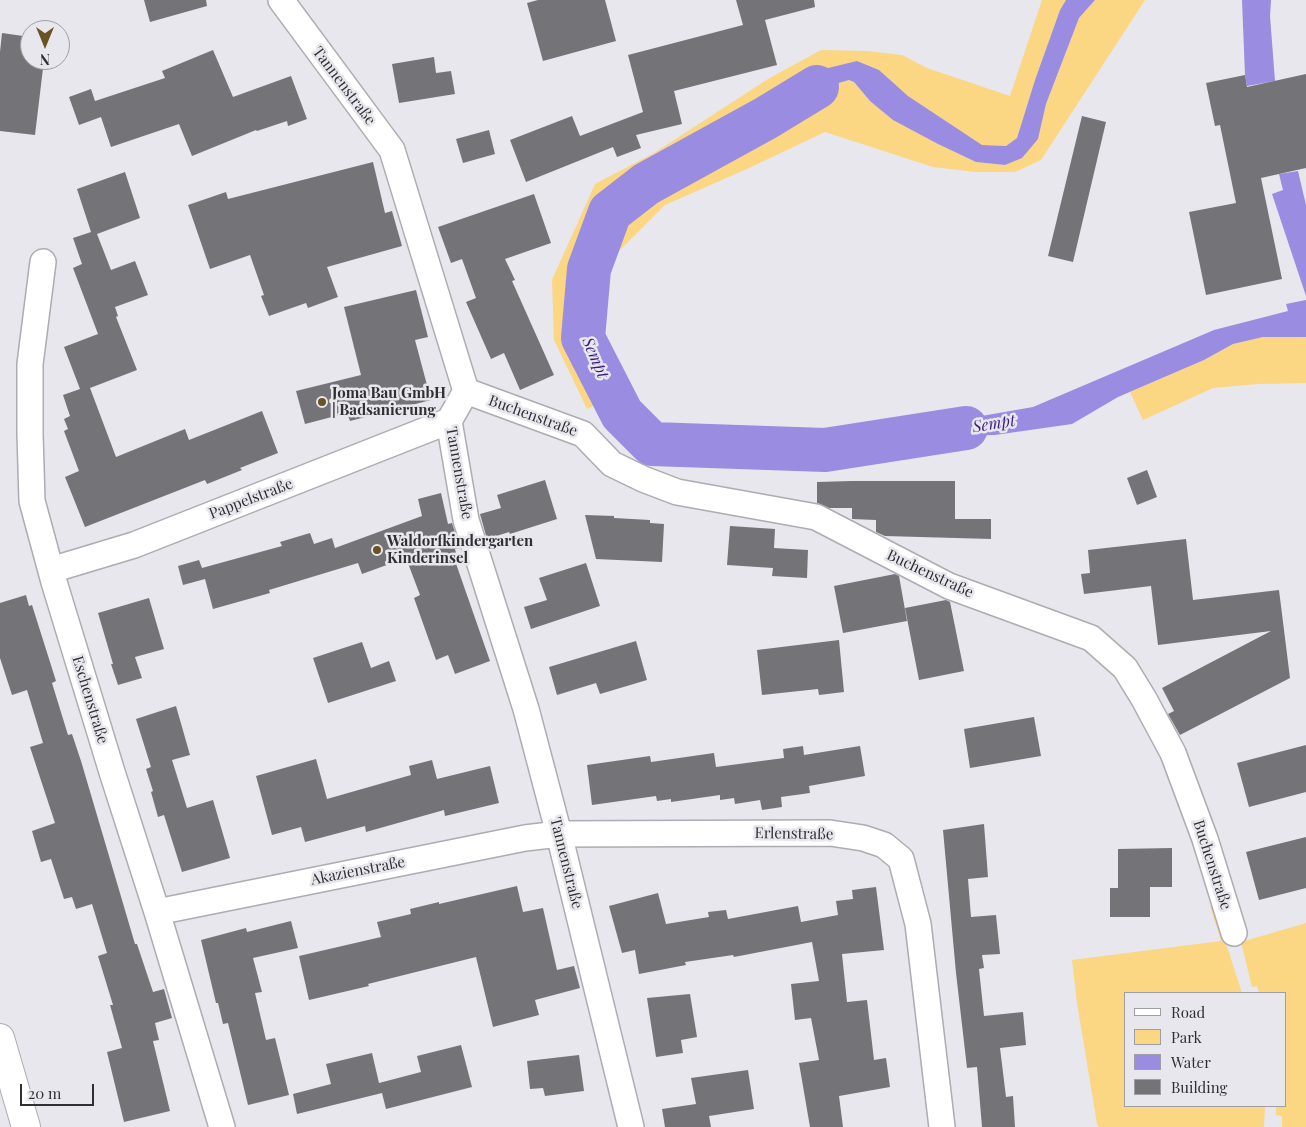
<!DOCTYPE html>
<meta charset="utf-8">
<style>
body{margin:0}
#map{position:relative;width:1306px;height:1127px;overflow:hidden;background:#e8e7ee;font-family:"Playfair Display",serif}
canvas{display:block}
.legend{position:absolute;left:1124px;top:992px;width:162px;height:115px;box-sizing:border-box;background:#e8e7ee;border:1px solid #9e9ea3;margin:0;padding:6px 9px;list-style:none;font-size:15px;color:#303032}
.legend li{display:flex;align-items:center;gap:10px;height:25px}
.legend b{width:25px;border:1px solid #9e9ea3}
.north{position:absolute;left:20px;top:20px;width:50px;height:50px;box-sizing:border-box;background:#e8e7ee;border:1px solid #9e9ea3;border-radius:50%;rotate:180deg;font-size:14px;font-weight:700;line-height:20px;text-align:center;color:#303032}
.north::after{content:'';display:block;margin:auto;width:18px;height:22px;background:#685322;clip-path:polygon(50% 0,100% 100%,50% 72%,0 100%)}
.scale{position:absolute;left:20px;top:1084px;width:74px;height:22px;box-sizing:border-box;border:2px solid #303032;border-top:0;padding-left:6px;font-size:15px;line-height:18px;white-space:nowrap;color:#303032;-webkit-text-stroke:4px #e8e7ee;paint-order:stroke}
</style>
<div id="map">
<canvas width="1306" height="1127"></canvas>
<ul class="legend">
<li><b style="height:6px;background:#fff"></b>Road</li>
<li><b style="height:14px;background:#fbd683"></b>Park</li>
<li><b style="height:14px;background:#9a8ce1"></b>Water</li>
<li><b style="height:14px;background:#737378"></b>Building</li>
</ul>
<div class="north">N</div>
<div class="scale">20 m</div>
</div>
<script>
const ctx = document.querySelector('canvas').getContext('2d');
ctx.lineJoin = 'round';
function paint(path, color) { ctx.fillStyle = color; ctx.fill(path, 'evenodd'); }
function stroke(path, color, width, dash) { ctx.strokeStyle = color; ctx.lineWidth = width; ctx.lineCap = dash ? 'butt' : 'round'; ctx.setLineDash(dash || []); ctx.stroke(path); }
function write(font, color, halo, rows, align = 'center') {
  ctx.font = font + ' "Playfair Display",serif'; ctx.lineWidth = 5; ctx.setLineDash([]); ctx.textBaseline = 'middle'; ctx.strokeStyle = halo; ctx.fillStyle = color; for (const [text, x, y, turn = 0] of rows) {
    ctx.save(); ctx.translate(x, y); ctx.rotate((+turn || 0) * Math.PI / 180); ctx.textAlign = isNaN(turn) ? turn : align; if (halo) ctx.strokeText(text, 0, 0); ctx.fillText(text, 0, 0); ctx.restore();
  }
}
paint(new Path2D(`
 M1042 0H1066L1060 10 1035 80 1017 138 1006 146 982 145 908 96 879 70 857 61 771 122 825 87 849 80 854 82 870 101 938 144 976 162 1005 165 1038 139 1046 104 1079 18 1095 0H1145L1041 160 1015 172H976L933 167 825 132 749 168 665 205 613 257 600 317 611 355 639 401 620 393 587 409 554 340 552 280 595 184 654 153 768 79 821 50 868 51 902 55 927 68 1010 96Z
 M1294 336 1306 337V383L1258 384 1213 388 1143 420 1130 392 1204 360 1233 344 1263 337Z
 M1210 906H1214L1242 993H1125V1106H1265L1264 1127H1099L1097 1124 1077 1003 1072 960 1221 941Z
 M1306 923V1127H1282V1116L1276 1115V1106H1285V993H1259L1257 986 1252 987 1241 942Z`), '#fbd683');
paint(new Path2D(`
 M1066 0H1095L1079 18 1046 104 1038 139 1022 158 1005 165 976 162 938 144 893 120 870 101 854 82 849 80 825 87 771 122 762 111 820 70 857 61 879 70 908 96 982 145 1006 146 1017 138 1035 80 1060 10Z
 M1242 0H1271L1270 16 1275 81 1247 86 1245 75Z
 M1298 171 1306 205V296L1272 194 1283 190 1279 174Z
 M1306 300V337H1263L1233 344 1204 360 1118 397 1072 424 995 435 907 437 930 425 1033 407 1214 330 1288 311 1286 304Z`), '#9a8ce1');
stroke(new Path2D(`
 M817 87 766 118 646 184 610 212 589 269 583 338 622 414 652 444 825 450 966 428`), '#9a8ce1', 44);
paint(new Path2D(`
 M144 0H206L207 6 150 22Z
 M538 0H605L616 41 543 61 527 3Z
 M736 0H814L815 7 765 20 777 65 674 91 682 124 636 135 641 148 617 157 613 147 526 182 510 140 572 116 580 136 643 112 628 55 743 25Z
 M2 33 30 37V60H44L35 135 0 131V52Z
 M213 50 233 97 291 76 307 119 288 126 287 121 257 131 256 130 192 156 179 124 111 147 101 117 79 125 69 97 91 89 95 101 165 78 162 71Z
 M434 57 436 73 451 71 455 94 399 103 392 64Z
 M1306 74V168L1261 178 1282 279 1206 295 1189 212 1236 203 1220 125 1215 126 1206 83 1245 75 1247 87Z
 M1082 116 1106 122 1073 262 1048 256Z
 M489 130 495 154 463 163 456 139Z
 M373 162 385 213 392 211 402 246 327 267 338 297 308 308 306 303 269 316 261 296 264 295 250 255 210 269 188 205 226 192 228 199Z
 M125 172 140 218 97 234 111 270 135 261 148 295 115 307 118 316 116 317 137 370 90 388 116 457 185 429 189 440 262 411 278 453 240 468 242 470 207 484 205 480 85 527 65 477 79 471 64 431 68 429 64 419 70 416 63 395 80 389 64 347 98 334 73 268 82 264 73 238 91 232 77 189Z
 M534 194 551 243 505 259 515 280 512 281 554 375 520 390 504 353 491 359 466 302 476 298 462 259 451 263 438 227Z
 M416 290 428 337 415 340 431 400 350 421 347 413 305 424 296 391 361 375 344 307Z
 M1147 470 1157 497 1137 505 1127 478Z
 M545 480 557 519 510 534 509 532 487 539 480 514 501 508 497 495Z
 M852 481H955V519H991V539L885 536 876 532V520L852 519V508H829L817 503V482Z
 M441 493 448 524 452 523 460 548 455 549 456 553 453 555 490 661 455 674 448 655 436 660 414 598 420 595 406 558 362 574 358 563 269 590 270 593 213 609 205 579 183 585 178 566 199 560 202 568 282 546 280 542 310 533 314 544 332 538 335 548 422 516 418 499Z
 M585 515 614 516V518L650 520V523L664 524 662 562 596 559Z
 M730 526 775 529 774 548 808 550 807 578 772 576 773 568 727 565Z
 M1186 539 1193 600 1279 590 1290 678 1180 735 1168 714 1174 711 1162 688 1271 631 1158 645 1151 586 1084 594 1081 574 1090 573 1088 550Z
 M586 563 600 606 531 629 524 607 547 600 539 578Z
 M895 574 899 576 907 621 843 633 834 586Z
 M26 595 29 606 32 605 56 681 52 683 68 735 72 734 81 761 135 944H137L153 992 164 989 172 1018 155 1023 159 1040 153 1041 170 1111 124 1122 107 1052 122 1048 110 1005H113L98 956 107 953 92 904 76 909 72 897 64 899 51 859 41 862 32 831 55 823 30 747 43 743 27 690 12 695 0 658V603Z
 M149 598 164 649 135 657 142 678 118 685 111 664H113L98 613Z
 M946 600 950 602 964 671 919 680 905 608Z
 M839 640 844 692 819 695 818 689 762 695 757 650Z
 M636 641 647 680 600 694 596 683 557 695 549 667Z
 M362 642 371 668 389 661 396 681 328 703 313 658Z
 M176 706 190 755 172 760 187 808 213 800 230 858 182 872 164 815 158 817 151 792 153 791 146 769 151 767 136 719Z
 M1034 717 1041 756 970 768 964 729Z
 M1306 745V792L1249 807 1237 763Z
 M803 746 804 755 860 746 865 776 809 786 810 793 781 797 782 807 762 810 760 800 735 804 734 798 720 800V795L671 802V799L657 801 656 796 592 805 587 765 650 756 651 762 714 753 716 767 784 758 783 749Z
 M316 759 327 799 411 775 409 766 432 760 437 779 490 766 499 803 445 816 444 810 366 832 365 826 305 842 301 827 272 835 256 776Z
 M984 824 988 877 968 879 971 917 996 915 1000 954 982 955 984 968 979 969 984 1016 1023 1012 1026 1045 1000 1048 1006 1097 1013 1096 1015 1127H982L977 1067 967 1068 956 973 943 830Z
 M1306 837V888L1259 900 1246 852Z
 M1172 848V887H1150V917H1110V888H1118V849Z
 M517 886 523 912 543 908 557 970 574 966 580 988 535 1000 539 1015 493 1027 476 957 368 984 369 986 309 1000 299 956 381 937 377 922 411 914 410 909 439 902V904Z
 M876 887 884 950 842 954 847 1002 867 1000 874 1060 886 1058 890 1087 839 1096 843 1127H810L799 1063 819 1060 811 1018 795 1020 791 984 819 981 812 942 734 957 733 955 685 962 686 965 639 974 635 950 622 953 609 906 658 893 666 924 709 917 708 912 726 910 728 919 798 906 801 922 838 915 836 901 853 899 852 890Z
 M291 921 298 948 253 958 262 992 255 993 266 1040 275 1038 289 1095 248 1105 228 1023 223 1024 218 1003H216L201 940 246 928 247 932Z
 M690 994 697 1037 681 1040 683 1053 656 1057 647 998Z
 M461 1045 472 1087 386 1109 382 1093 297 1114 293 1094 331 1084 326 1064 372 1053 379 1083 421 1072 417 1056Z
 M579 1055 584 1091 545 1096 543 1088 530 1089 527 1061Z
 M748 1070 754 1109 709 1116 711 1127H665L662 1109 696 1104 691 1078Z`), '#737378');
const minor = new Path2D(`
 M281 0 392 150 466 391 449 421 466 520 526 709 559 834 631 1127
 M43 262 30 364V434L32 501 54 582 112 772 157 912 222 1127
 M466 391 583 434 612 464 643 479 677 492 816 517 949 586 1091 638 1125 668 1144 699 1173 753 1205 839 1234 933
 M51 570 134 545 449 421
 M157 912 525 838 559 834 830 833 863 838 884 845 901 859 918 924 942 1127`);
const tertiary = new Path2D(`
 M0 1038 26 1127`);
stroke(minor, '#acacb2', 28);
stroke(tertiary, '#acacb2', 30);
stroke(minor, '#fff', 25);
stroke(tertiary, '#fff', 28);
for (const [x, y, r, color] of [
 [322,402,5,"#685322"],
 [377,550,5,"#685322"]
]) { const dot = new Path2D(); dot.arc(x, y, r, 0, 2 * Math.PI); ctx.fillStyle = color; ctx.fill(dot); stroke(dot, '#e8e7ee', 2); }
write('15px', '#303032', '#e8e7ee', [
 ["Tannenstraße",344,86,53],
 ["Buchenstraße",533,416,20],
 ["Tannenstraße",459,473,80],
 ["Pappelstraße",251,499,-21],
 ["Buchenstraße",930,574,25],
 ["Eschenstraße",90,700,73],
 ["Erlenstraße",794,834,1],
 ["Tannenstraße",566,863,76],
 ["Buchenstraße",1212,865,72],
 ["Akazienstraße",358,871,-11]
]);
write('bold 15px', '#303032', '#e8e7ee', [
 ["Joma Bau GmbH",332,393],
 ["| Badsanierung",332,410],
 ["Waldorfkindergarten",387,541],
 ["Kinderinsel",387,558]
], 'left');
write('italic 16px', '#3b1c7f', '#e8e7ee', [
 ["Sempt",595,358,67],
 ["Sempt",994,424,-9]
]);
</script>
